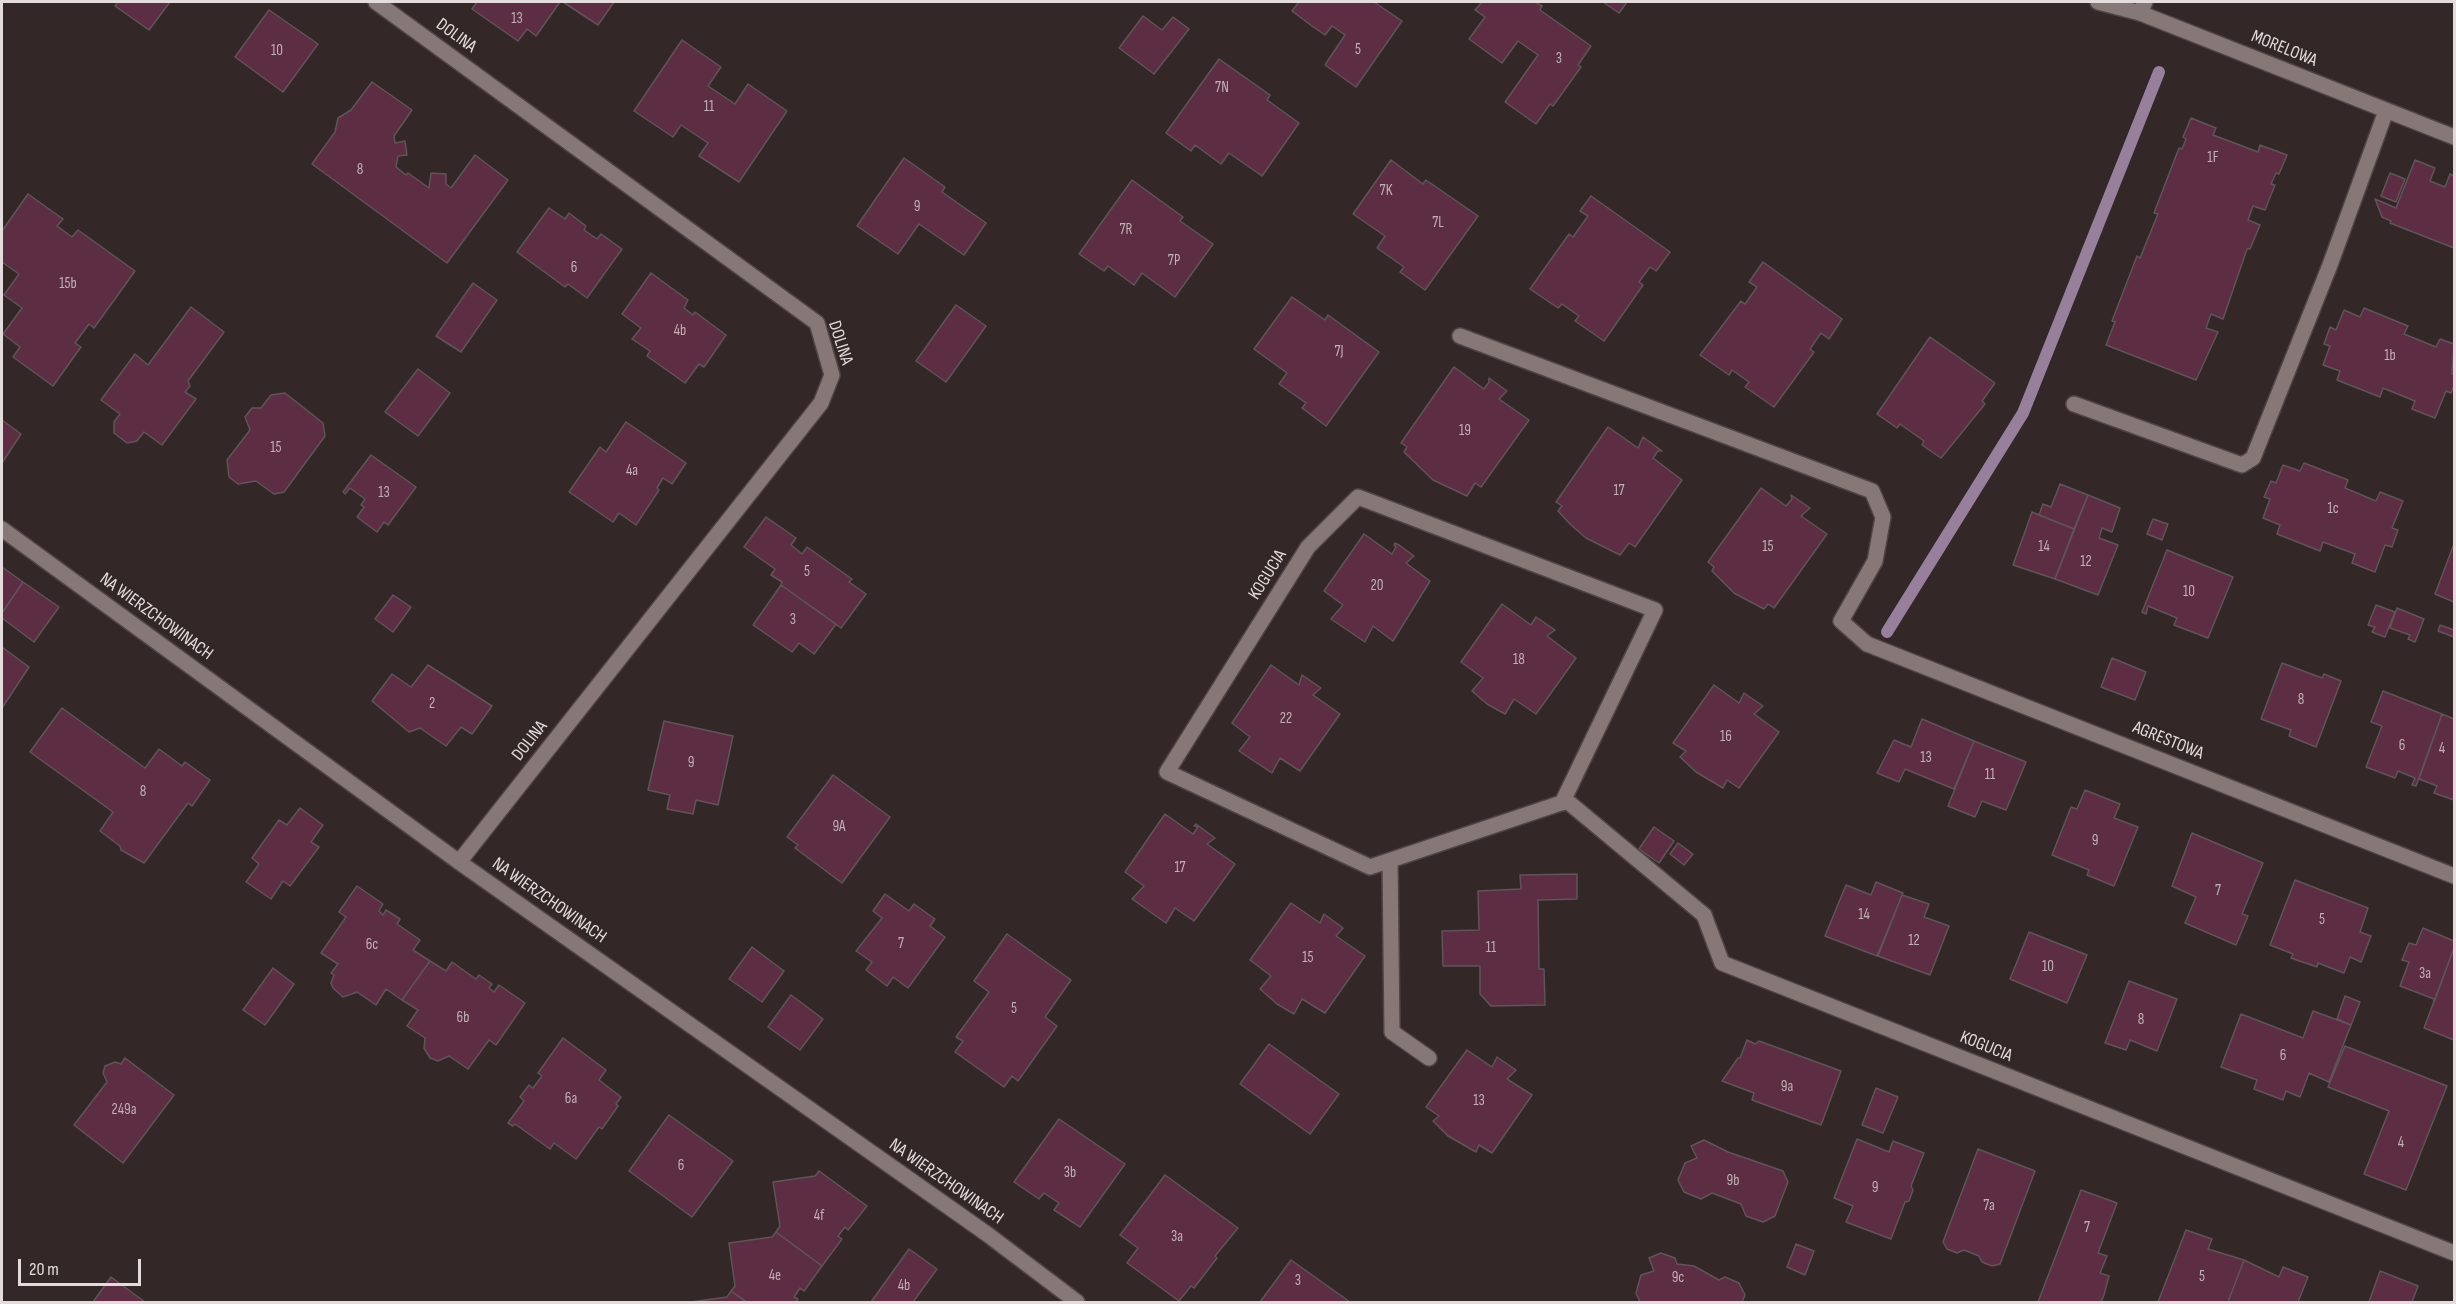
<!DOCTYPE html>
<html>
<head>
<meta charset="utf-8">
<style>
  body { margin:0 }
  #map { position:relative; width:2456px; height:1304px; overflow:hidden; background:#332727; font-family:"Sofia Sans Condensed",sans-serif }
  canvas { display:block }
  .frame { position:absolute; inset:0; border:3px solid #e4dcdc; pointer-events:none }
  .scale { position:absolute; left:18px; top:1259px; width:123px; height:27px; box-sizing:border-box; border:3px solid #e4dcdc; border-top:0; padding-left:8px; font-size:18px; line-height:21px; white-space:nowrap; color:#e4dcdc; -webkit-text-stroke:4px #332727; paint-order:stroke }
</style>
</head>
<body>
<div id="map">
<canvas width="2456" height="1304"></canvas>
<div class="frame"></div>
<div class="scale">20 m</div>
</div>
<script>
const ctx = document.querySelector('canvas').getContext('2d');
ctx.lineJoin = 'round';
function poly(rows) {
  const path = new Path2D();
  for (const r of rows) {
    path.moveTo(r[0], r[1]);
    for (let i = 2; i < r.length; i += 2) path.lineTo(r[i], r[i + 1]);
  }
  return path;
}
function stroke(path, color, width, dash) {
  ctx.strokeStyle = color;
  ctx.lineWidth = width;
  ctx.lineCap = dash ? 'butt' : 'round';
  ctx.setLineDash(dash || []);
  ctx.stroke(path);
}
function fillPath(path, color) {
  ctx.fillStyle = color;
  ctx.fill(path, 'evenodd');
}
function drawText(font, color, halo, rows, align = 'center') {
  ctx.font = font + ' "Sofia Sans Condensed",sans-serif';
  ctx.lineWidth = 4.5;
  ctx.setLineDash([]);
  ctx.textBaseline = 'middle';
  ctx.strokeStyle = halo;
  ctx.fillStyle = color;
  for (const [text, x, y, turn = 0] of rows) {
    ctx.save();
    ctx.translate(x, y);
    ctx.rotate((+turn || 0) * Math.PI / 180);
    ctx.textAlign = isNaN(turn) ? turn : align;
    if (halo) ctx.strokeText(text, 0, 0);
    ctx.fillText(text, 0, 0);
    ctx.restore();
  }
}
stroke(poly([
  [1887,632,2023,413,2159,72]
]), '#987f9c', 12);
const building = poly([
  [118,2,170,2,149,30,115,6,118,2],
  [477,2,560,2,536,36,527,29,518,41,472,9,477,2],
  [563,2,614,2,598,25,563,2],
  [1299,2,1374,2,1402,21,1356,87,1325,65,1345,35,1332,26,1325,35,1312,26,1292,11,1299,2],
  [1482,2,1535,2,1542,6,1540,10,1591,46,1578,65,1581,67,1553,106,1550,104,1536,124,1505,102,1538,55,1518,41,1502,63,1469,39,1485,17,1475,10,1482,2],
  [1603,2,1627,2,1619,13,1603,2],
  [269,10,318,44,283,92,235,57,269,10],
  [1143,16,1162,30,1173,17,1189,29,1154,74,1119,48,1143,16],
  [682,40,721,67,708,86,735,104,748,84,787,111,739,182,699,156,708,143,681,125,673,137,634,111,682,40],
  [1219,59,1270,95,1267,100,1299,123,1262,176,1229,153,1221,164,1195,145,1191,151,1166,133,1219,59],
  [372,82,412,110,394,136,395,143,405,141,407,155,398,156,396,167,406,175,408,173,429,188,431,173,446,174,446,184,451,188,475,155,508,180,447,263,312,164,335,132,338,118,351,110,372,82],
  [2191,118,2216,128,2213,135,2258,152,2260,145,2287,155,2279,174,2276,173,2271,184,2275,185,2265,210,2253,206,2248,220,2260,225,2250,249,2247,249,2223,319,2211,314,2206,328,2218,332,2196,380,2106,345,2115,322,2112,321,2137,256,2140,258,2158,214,2154,213,2179,148,2182,149,2186,139,2183,137,2191,118],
  [904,158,945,187,942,192,986,223,964,255,919,224,898,254,857,226,904,158],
  [1391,160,1423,184,1426,180,1478,216,1425,290,1400,272,1404,267,1377,248,1385,236,1353,214,1391,160],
  [2415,160,2435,168,2430,181,2445,187,2450,174,2454,176,2454,248,2390,223,2391,221,2382,217,2375,199,2396,208,2415,160],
  [2390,173,2405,179,2396,202,2381,196,2390,173],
  [1132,180,1183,217,1180,221,1213,244,1175,297,1142,273,1134,285,1108,266,1104,271,1079,254,1132,180],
  [28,194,63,219,57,226,72,237,78,230,135,271,94,328,89,324,75,343,81,347,53,386,13,357,20,347,3,334,22,308,4,295,19,274,2,262,2,231,28,194],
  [1591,196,1670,252,1656,271,1650,267,1639,282,1643,285,1604,341,1575,321,1579,316,1562,304,1558,308,1530,289,1569,234,1573,237,1588,216,1580,211,1591,196],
  [549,208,565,219,569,213,586,226,584,230,597,239,601,234,622,249,587,298,568,284,565,287,517,252,549,208],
  [1763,262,1842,319,1829,339,1821,333,1810,349,1814,352,1774,407,1745,387,1749,382,1732,370,1729,375,1700,355,1741,301,1745,304,1757,287,1749,282,1763,262],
  [651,273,688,300,684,308,693,315,695,312,726,335,704,367,699,364,685,383,647,356,650,351,632,339,641,328,622,314,651,273],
  [473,283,497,300,461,352,436,336,473,283],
  [1292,297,1325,320,1328,315,1379,352,1326,426,1302,408,1306,403,1279,384,1287,373,1254,349,1292,297],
  [956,305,986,326,946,382,916,361,956,305],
  [191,307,224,332,188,381,190,386,185,392,196,399,162,445,144,432,137,441,127,443,114,433,114,422,120,414,101,400,135,354,148,365,191,307],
  [2364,308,2408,326,2404,334,2436,347,2440,339,2454,344,2452,374,2454,375,2454,386,2451,393,2446,391,2435,418,2412,409,2415,401,2383,388,2380,397,2337,380,2340,371,2323,365,2330,346,2324,344,2330,327,2336,330,2344,310,2360,317,2364,308],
  [1930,337,1995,383,1982,401,1985,404,1941,458,1922,445,1924,441,1900,424,1897,428,1877,414,1930,337],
  [1454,367,1484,389,1489,382,1489,378,1507,391,1499,399,1529,420,1481,487,1475,483,1467,496,1433,480,1404,452,1407,447,1401,443,1454,367],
  [418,369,450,393,418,436,385,412,418,369],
  [285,393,323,423,325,436,284,492,274,494,256,481,238,484,229,477,227,460,250,430,245,417,252,408,261,408,271,395,285,393],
  [2,420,21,434,2,463,2,420],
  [626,422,686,463,672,484,663,478,657,488,659,490,636,525,619,513,613,522,569,492,600,447,606,452,626,422],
  [1608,427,1638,448,1643,437,1662,451,1658,451,1653,458,1682,480,1635,547,1629,543,1620,555,1586,538,1571,525,1558,511,1562,506,1556,502,1608,427],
  [371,455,416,487,388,525,384,522,377,532,357,517,364,507,361,505,365,499,350,488,345,494,343,492,371,455],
  [2304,463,2348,480,2345,488,2376,501,2380,492,2403,501,2392,528,2398,530,2392,547,2385,545,2375,572,2352,563,2355,554,2323,542,2320,551,2277,534,2280,525,2263,518,2270,499,2264,497,2271,481,2276,483,2283,465,2300,471,2304,463],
  [2060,484,2088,495,2074,529,2039,515,2043,504,2051,507,2060,484],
  [1761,488,1786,506,1792,499,1791,495,1810,508,1801,516,1827,534,1774,608,1768,604,1764,609,1734,593,1712,571,1714,567,1708,562,1761,488],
  [2088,495,2120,508,2112,532,2102,528,2099,538,2118,545,2098,595,2055,579,2088,495],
  [2032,512,2074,529,2055,579,2013,565,2032,512],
  [766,517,796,538,791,545,802,554,807,547,852,579,849,582,866,594,841,628,781,585,782,582,771,575,775,569,744,547,766,517],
  [2153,519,2168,524,2162,540,2147,534,2153,519],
  [1364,534,1392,554,1396,547,1394,545,1395,543,1399,545,1414,556,1406,563,1430,581,1393,641,1373,626,1365,642,1331,619,1343,605,1324,591,1364,534],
  [2454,544,2454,602,2435,594,2454,544],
  [2167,550,2233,577,2208,638,2174,625,2177,618,2148,606,2146,614,2142,612,2167,550],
  [2,567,23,582,2,613,2,567],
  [23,582,59,607,34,642,2,618,2,613,23,582],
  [781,585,836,624,814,654,799,643,792,652,753,625,781,585],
  [393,595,411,607,393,632,375,619,393,595],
  [1502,604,1531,625,1536,617,1555,630,1547,636,1576,658,1536,714,1514,699,1505,714,1487,704,1472,691,1483,678,1461,662,1502,604],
  [2376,605,2395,612,2385,637,2372,632,2375,627,2368,625,2376,605],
  [2397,608,2424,619,2415,642,2408,639,2410,635,2390,628,2397,608],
  [2440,625,2454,630,2454,637,2438,631,2440,625],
  [2,647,29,667,2,708,2,647],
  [2112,658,2146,672,2135,700,2101,687,2112,658],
  [2282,663,2322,678,2324,674,2341,681,2316,747,2289,736,2291,730,2261,719,2282,663],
  [428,665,492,706,472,734,461,727,446,746,420,728,409,732,372,701,392,674,411,687,428,665],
  [1271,665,1299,685,1302,675,1321,688,1313,695,1340,714,1300,771,1280,758,1272,773,1239,751,1250,737,1232,723,1271,665],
  [1714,685,1739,703,1744,693,1763,706,1754,714,1779,732,1739,788,1727,780,1723,788,1696,772,1680,757,1686,751,1673,743,1714,685],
  [2383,691,2442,714,2416,786,2412,785,2415,778,2398,771,2395,778,2366,767,2382,726,2371,722,2383,691],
  [62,708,145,768,159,749,182,766,185,762,210,780,192,806,188,803,144,863,121,850,120,846,100,831,113,812,30,752,62,708],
  [2442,714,2454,719,2454,800,2434,793,2437,786,2419,779,2442,714],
  [1922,719,1974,741,1954,789,1905,769,1899,782,1877,773,1894,740,1911,747,1922,719],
  [664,721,733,736,718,805,696,800,693,814,667,809,670,795,648,790,664,721],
  [1974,741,2026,762,2006,810,1982,801,1975,817,1948,806,1974,741],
  [833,775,890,817,842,883,795,848,798,845,787,837,833,775],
  [2085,790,2120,804,2114,818,2138,827,2114,886,2087,875,2089,870,2052,855,2071,807,2077,809,2085,790],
  [300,808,323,825,311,842,319,847,290,886,283,881,271,899,246,882,259,864,252,858,279,820,287,825,300,808],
  [1165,814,1193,834,1198,827,1194,826,1196,824,1215,838,1207,844,1235,864,1194,921,1175,908,1166,923,1132,899,1144,886,1125,872,1165,814],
  [1654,827,1674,841,1659,863,1639,849,1654,827],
  [2192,833,2263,863,2242,914,2248,916,2236,945,2185,923,2196,897,2172,886,2192,833],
  [1678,843,1693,854,1684,865,1670,854,1678,843],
  [1577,874,1577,899,1538,900,1539,969,1544,969,1545,1005,1491,1006,1480,994,1480,966,1443,966,1442,931,1479,930,1478,891,1521,889,1520,875,1577,874],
  [2295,880,2368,908,2360,932,2371,936,2361,962,2350,957,2344,973,2318,963,2317,967,2291,958,2293,954,2270,945,2295,880],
  [1876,882,1903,893,1877,956,1825,936,1846,885,1871,895,1876,882],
  [357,886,383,904,379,911,383,915,386,910,400,919,397,924,420,940,413,950,430,961,402,1000,386,989,376,1005,357,992,343,997,333,988,331,983,334,975,331,973,338,964,321,953,346,917,339,912,357,886],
  [885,894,909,911,914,904,935,919,930,926,945,937,908,988,893,977,887,986,866,970,872,962,856,951,882,918,873,911,885,894],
  [1902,895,1929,904,1924,917,1949,926,1930,975,1878,956,1902,895],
  [1291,903,1320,923,1324,914,1343,928,1336,936,1365,956,1325,1013,1302,999,1294,1014,1277,1004,1260,989,1271,976,1250,960,1291,903],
  [2423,928,2454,941,2454,948,2433,1005,2434,999,2400,986,2409,962,2402,960,2409,943,2416,945,2423,928],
  [2029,932,2087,955,2067,1003,2010,979,2029,932],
  [1007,934,1071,980,1045,1017,1057,1026,1018,1081,1012,1076,1004,1087,955,1052,963,1041,956,1037,989,992,974,981,1007,934],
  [752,947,784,971,762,1002,729,979,752,947],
  [2454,948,2454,1040,2424,1028,2454,948],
  [430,961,446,971,452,962,476,979,479,975,492,984,489,988,494,992,499,985,525,1003,496,1045,489,1040,468,1069,449,1056,438,1061,430,1058,424,1048,425,1038,407,1026,418,1010,402,1000,430,961],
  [273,968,294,984,265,1025,243,1010,273,968],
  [2129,981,2177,999,2157,1051,2130,1040,2126,1050,2105,1043,2129,981],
  [791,995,823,1019,800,1050,768,1027,791,995],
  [2345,996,2360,1002,2351,1025,2337,1019,2345,996],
  [2313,1011,2351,1025,2329,1082,2309,1073,2300,1097,2286,1091,2283,1100,2254,1089,2257,1080,2221,1067,2241,1014,2303,1038,2313,1011],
  [563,1038,606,1070,599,1080,621,1097,616,1104,618,1106,602,1129,599,1127,576,1159,554,1143,550,1149,515,1124,513,1126,508,1123,524,1101,520,1097,529,1085,533,1088,542,1076,538,1073,563,1038],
  [1747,1040,1755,1044,1759,1041,1841,1071,1821,1125,1752,1100,1754,1093,1722,1081,1738,1058,1740,1058,1747,1040],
  [1269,1044,1339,1094,1310,1134,1240,1084,1269,1044],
  [2345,1046,2447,1086,2406,1190,2364,1174,2389,1111,2328,1087,2345,1046],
  [1467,1050,1492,1067,1497,1057,1516,1070,1507,1079,1532,1095,1492,1153,1479,1145,1476,1152,1448,1136,1433,1121,1439,1116,1426,1107,1467,1050],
  [125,1058,174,1095,123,1163,74,1125,107,1082,103,1073,105,1066,115,1062,121,1064,125,1058],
  [1876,1088,1898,1097,1883,1133,1862,1125,1876,1088],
  [669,1115,733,1161,692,1217,629,1171,669,1115],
  [1059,1119,1125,1164,1080,1227,1054,1210,1059,1203,1044,1193,1039,1199,1014,1182,1059,1119],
  [1857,1139,1889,1152,1893,1141,1924,1153,1911,1186,1913,1190,1909,1201,1905,1202,1891,1239,1846,1222,1853,1206,1834,1198,1857,1139],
  [1704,1140,1728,1152,1783,1171,1788,1182,1775,1216,1763,1222,1746,1216,1741,1204,1712,1193,1701,1199,1684,1192,1678,1180,1685,1163,1697,1158,1691,1146,1704,1140],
  [1978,1149,2035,1171,2000,1264,1992,1266,1982,1262,1979,1256,1964,1250,1957,1253,1947,1249,1943,1242,1978,1149],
  [819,1171,867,1206,848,1230,845,1227,838,1236,842,1239,822,1266,776,1232,780,1226,773,1182,815,1176,819,1171],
  [1165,1175,1238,1228,1215,1256,1217,1258,1194,1288,1191,1286,1179,1301,1127,1263,1138,1248,1120,1235,1165,1175],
  [2081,1190,2117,1203,2098,1253,2107,1256,2100,1273,2109,1276,2104,1295,2101,1302,2038,1302,2081,1190],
  [2186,1230,2212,1239,2208,1249,2244,1260,2228,1302,2158,1302,2186,1230],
  [776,1232,822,1266,804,1291,800,1288,794,1297,798,1299,796,1302,747,1302,731,1291,735,1286,729,1243,772,1237,776,1232],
  [1796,1244,1814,1251,1805,1275,1787,1267,1796,1244],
  [909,1249,937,1269,913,1302,871,1302,909,1249],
  [1661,1253,1675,1258,1677,1264,1694,1266,1719,1280,1725,1277,1739,1283,1745,1295,1742,1302,1640,1302,1636,1293,1641,1275,1654,1271,1649,1258,1661,1253],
  [1291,1260,1350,1302,1260,1302,1291,1260],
  [2244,1260,2279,1277,2283,1267,2308,1277,2298,1302,2228,1302,2244,1260],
  [2380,1271,2418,1286,2412,1302,2369,1302,2380,1271],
  [111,1277,145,1302,93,1302,111,1277],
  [731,1291,746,1302,691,1302,727,1297,731,1291]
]);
fillPath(building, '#5c2d43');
stroke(building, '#605459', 1.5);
const service = poly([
  [2140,13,2145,2],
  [1460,336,1872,491,1883,517,1875,561,1841,621,1867,644],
  [2074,404,2242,465,2253,458,2330,265,2386,111],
  [1562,803,1655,610,1358,497,1308,547,1167,772,1370,867,1567,801,1704,915],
  [1390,861,1392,1032,1429,1058]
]);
const minor = poly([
  [376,2,817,323,832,375,821,403,459,862],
  [2098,2,2140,13,2454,137],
  [2,529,459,862,987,1234,1077,1302],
  [1867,644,2454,876],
  [1704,915,1722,963,2454,1253]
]);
stroke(service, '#4f4544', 18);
stroke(minor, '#4f4544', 18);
stroke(service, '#867877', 15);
stroke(minor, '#867877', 15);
drawText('15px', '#c2b0b6', null, [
  ["13",517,19],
  ["5",1358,50],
  ["10",277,51],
  ["3",1559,59],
  ["7N",1222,88],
  ["11",709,107],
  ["1F",2213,158],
  ["8",360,170],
  ["7K",1386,191],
  ["9",917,207],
  ["7L",1438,223],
  ["7R",1126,230],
  ["7P",1174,261],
  ["6",574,268],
  ["15b",68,284],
  ["4b",680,331],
  ["7J",1339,352],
  ["1b",2390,356],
  ["19",1465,431],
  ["15",276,448],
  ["4a",632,471],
  ["17",1619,491],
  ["13",384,493],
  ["1c",2333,509],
  ["15",1768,547],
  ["14",2044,547],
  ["12",2086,562],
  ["5",807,572],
  ["20",1377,586],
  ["10",2189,592],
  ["3",793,620],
  ["18",1519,660],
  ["8",2301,700],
  ["2",432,704],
  ["22",1286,719],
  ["16",1726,737],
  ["6",2402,746],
  ["4",2442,749],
  ["13",1926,758],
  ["9",691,763],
  ["11",1990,775],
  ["8",143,792],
  ["9A",839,827],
  ["9",2095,841],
  ["17",1180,868],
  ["7",2218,891],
  ["14",1864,915],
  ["5",2322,920],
  ["12",1914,941],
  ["7",901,944],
  ["6c",372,945],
  ["11",1491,948],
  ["15",1308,958],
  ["10",2048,967],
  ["3a",2425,974],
  ["5",1014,1009],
  ["6b",463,1018],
  ["8",2141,1020],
  ["6",2283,1056],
  ["9a",1787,1087],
  ["6a",571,1099],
  ["13",1479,1101],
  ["249a",124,1110],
  ["4",2401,1143],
  ["6",681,1166],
  ["3b",1070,1173],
  ["9b",1733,1181],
  ["9",1875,1188],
  ["7a",1989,1206],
  ["4f",819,1216],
  ["7",2087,1228],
  ["3a",1177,1237],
  ["4e",775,1276],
  ["5",2202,1277],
  ["9c",1678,1278],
  ["3",1298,1281],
  ["4b",904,1286]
]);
drawText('18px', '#e4dcdc', '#332727', [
  ["DOLINA",456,36,36],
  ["MORELOWA",2284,49,22],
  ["DOLINA",840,343,72],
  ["KOGUCIA",1268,575,-58],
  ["NA WIERZCHOWINACH",156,617,36],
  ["DOLINA",530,741,-52],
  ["AGRESTOWA",2168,741,22],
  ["NA WIERZCHOWINACH",549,901,35],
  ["KOGUCIA",1986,1047,22],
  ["NA WIERZCHOWINACH",946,1182,35]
]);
</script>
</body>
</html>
